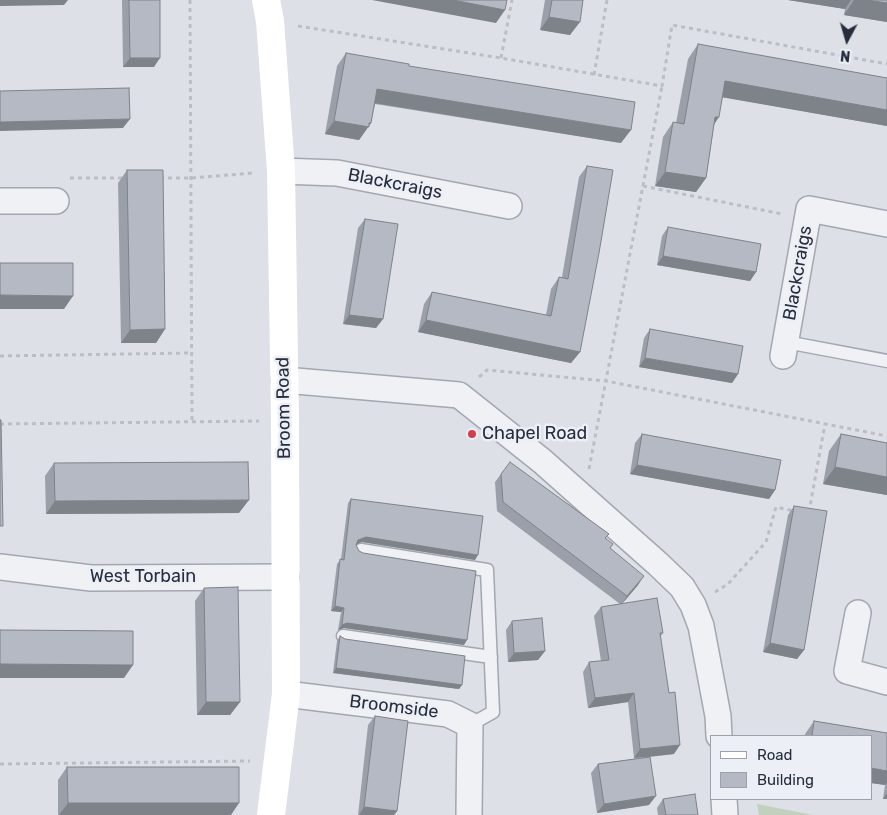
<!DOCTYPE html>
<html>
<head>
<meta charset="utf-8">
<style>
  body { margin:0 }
  #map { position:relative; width:887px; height:815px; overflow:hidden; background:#dde0e7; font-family:Rubik,sans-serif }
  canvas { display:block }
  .legend { position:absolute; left:710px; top:735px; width:162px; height:65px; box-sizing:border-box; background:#eceff5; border:1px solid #9da1ab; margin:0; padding:6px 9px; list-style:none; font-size:15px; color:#262d3d }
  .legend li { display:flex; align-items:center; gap:10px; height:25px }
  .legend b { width:25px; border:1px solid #9da1ab }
  .north { position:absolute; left:822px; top:15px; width:50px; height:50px; -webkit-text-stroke:4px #eceff5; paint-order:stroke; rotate:186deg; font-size:14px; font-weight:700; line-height:20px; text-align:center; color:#262d3d }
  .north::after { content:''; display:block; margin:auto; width:18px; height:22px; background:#262d3d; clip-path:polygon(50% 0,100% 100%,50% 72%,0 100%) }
</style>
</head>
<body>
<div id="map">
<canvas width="887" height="815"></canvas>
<ul class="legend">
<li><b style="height:6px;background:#fff"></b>Road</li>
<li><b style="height:14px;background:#b4b9c4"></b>Building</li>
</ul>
<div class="north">N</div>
</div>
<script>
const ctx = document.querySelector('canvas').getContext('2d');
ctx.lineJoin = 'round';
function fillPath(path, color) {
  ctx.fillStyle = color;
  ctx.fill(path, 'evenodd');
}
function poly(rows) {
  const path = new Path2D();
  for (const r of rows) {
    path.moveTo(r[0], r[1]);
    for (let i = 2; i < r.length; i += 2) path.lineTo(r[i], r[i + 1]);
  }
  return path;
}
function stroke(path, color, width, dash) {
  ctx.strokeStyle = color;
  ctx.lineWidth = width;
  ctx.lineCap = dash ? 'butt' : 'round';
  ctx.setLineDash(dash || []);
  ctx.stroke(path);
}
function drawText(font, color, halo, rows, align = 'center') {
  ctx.font = font + ' Rubik,sans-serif';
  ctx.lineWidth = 5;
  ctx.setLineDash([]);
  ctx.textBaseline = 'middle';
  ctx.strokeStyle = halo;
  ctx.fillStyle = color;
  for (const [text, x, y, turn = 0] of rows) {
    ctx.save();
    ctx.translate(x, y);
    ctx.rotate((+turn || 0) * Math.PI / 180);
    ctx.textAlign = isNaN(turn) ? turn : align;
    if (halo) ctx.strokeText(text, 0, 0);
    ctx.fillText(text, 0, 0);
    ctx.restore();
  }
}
fillPath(poly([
  [757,804,813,815,759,815]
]), '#c2d1be');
const lane = poly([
  [786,342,887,361],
  [361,550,487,570,493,712,470,725],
  [343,636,491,657]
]);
const street = poly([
  [281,171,337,173,509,206],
  [0,201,56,201],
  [783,356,809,209,887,224],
  [284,380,459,395,542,461,658,564,682,587,693,605,701,626,718,716,719,736],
  [0,567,91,578,286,577],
  [858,613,847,671,887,682],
  [286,694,448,714,470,725,469,815],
  [724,799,725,815]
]);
stroke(lane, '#a2a7b1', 15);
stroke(street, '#a2a7b1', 28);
stroke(poly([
  [190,0,192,423],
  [298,26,501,58,662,86,672,25,887,64],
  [501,58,512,0],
  [594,75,607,0],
  [70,178,126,178],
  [160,178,191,178,253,173],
  [643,186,782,214],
  [0,356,191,353],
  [479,377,487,370,606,381,887,436],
  [0,424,259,421],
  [589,469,662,86],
  [809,512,825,424],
  [715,592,728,584,766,542,776,507,794,511],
  [0,764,250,761]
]), '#bbbec5', 3, [4, 4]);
stroke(lane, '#eff1f5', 12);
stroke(street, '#eff1f5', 25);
stroke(poly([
  [266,0,270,21,281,171,285,421,286,694,271,815]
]), '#fff', 28);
fillPath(poly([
  [122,0,160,0,154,67,123,67],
  [545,0,583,0,570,35,540,30],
  [788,0,887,0,887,22,844,15,845,9],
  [698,44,887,78,887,126,723,97,714,125,706,178,696,192,655,186,663,137,673,122,676,123,688,59],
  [346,53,409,66,621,143,375,104,371,123,359,140,325,134,337,66],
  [587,166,580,352,571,363,418,332,424,304,432,292,546,315,551,289,559,277,562,277,579,177],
  [127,170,165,329,156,343,121,343,118,183],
  [365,219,383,319,376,328,343,324,358,228],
  [668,227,756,272,750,281,657,265,662,236],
  [650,329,738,374,732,383,639,367,644,338],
  [642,434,775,490,769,499,630,474,635,443],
  [841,434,887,443,887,495,823,484,829,451],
  [54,463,239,513,46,514,45,476],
  [501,474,606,538,610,548,638,585,622,604,663,633,660,637,674,754,650,757,649,805,597,813,591,773,598,764,646,757,634,758,628,702,588,708,583,672,589,662,601,661,594,616,601,607,620,604,497,511,495,482],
  [351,499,475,560,362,542,356,544,359,551,464,645,344,628,338,630,341,612,331,611,337,564,341,559,348,503],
  [794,506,804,650,797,659,763,652,788,515],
  [204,588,240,702,230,715,197,715,195,601],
  [512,621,545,651,538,660,508,662,506,630],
  [340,636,345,639,462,685,459,689,333,673,337,641],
  [375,716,397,811,394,815,358,815,368,725],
  [814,721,887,733,887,799,883,799,885,785,871,783,871,736,805,736,805,734],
  [67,767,231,815,58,815,58,780],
  [663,799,698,815,658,815,657,808]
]), '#9b9fa9');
fillPath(poly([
  [0,0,68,0,64,5,0,6],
  [372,0,453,0,505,10,496,23],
  [788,0,851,0,845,9],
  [854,0,867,0,887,3,887,22,844,15],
  [549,17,580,22,570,35,540,30],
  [130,58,160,58,154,67,123,67],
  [725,81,887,110,887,126,715,96],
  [377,89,631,130,621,143,368,102],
  [715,117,719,117,709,132],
  [130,119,123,128,0,131,0,122],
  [334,121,369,123,371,123,359,140,325,134],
  [665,172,706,178,696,192,655,186],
  [663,256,756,272,750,281,657,265],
  [0,295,73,296,64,309,0,309],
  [349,315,383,319,376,328,343,324],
  [426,320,580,352,571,363,418,332],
  [165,329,156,343,121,343,130,330],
  [645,358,738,374,732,383,639,367],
  [637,465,775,490,769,499,630,474],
  [835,467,887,477,887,495,823,484],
  [249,500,239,513,46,514,55,501],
  [366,537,478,555,475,560,362,542,355,545,358,540],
  [644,576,638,585,621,605,627,596],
  [335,606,344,608,341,612,331,611],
  [347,623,467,640,464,645,344,628,338,630,342,625],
  [770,643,804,650,797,659,763,652],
  [545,651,538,660,508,662,514,653],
  [0,664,133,665,124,678,0,678],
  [336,668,462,685,459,689,333,673],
  [634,693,628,702,588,708,595,698],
  [206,702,240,702,230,715,197,715],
  [680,745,674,754,634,758,640,749],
  [871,768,887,771,887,783,885,785,871,783],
  [887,793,887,799,883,799],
  [656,796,649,805,597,813,604,804],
  [68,803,239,803,231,815,59,815],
  [364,807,397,811,394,815,359,815]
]), '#7e8289');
const building = poly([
  [129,0,160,0,160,58,130,58,129,0],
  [453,0,507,0,505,10,453,0],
  [552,0,583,0,580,22,549,17,552,0],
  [867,0,887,0,887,3,867,0],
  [698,44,887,78,887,110,725,81,719,117,715,117,706,178,665,172,673,122,684,124,698,44],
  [346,53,409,64,409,66,635,102,631,130,377,89,371,123,369,123,369,127,334,121,346,53],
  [129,88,130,119,0,122,0,91,129,88],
  [587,166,613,170,599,253,580,352,426,320,432,292,551,316,559,277,568,279,587,166],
  [127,170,163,170,165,329,130,330,127,170],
  [365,219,398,224,383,319,349,315,365,219],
  [668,227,761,244,756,272,663,256,668,227],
  [0,263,73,263,73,296,0,295,0,263],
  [650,329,743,346,738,374,645,358,650,329],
  [0,420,1,420,3,526,0,526,0,420],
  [642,434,781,460,775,490,637,465,642,434],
  [841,434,887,443,887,477,835,467,841,434],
  [248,462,249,500,55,501,54,463,248,462],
  [510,462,609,534,605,538,613,544,610,548,644,576,627,596,503,502,501,474,510,462],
  [351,499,483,516,478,555,366,537,358,540,356,545,359,551,363,553,476,571,467,640,347,623,342,625,344,608,335,606,340,559,344,560,351,499],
  [794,506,827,511,804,650,770,643,794,506],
  [238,587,240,702,206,702,204,588,238,587],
  [657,598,663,633,660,633,669,693,675,692,680,745,640,749,634,693,595,698,589,662,609,660,601,607,657,598],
  [542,618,545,651,514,653,512,621,542,618],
  [0,630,133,631,133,665,0,664,0,630],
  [340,636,345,639,465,656,462,685,336,668,340,636],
  [375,716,408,721,397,811,364,807,375,716],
  [814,721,887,733,887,771,871,768,871,736,812,736,814,721],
  [650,757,656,796,604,804,598,764,650,757],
  [67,767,239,767,239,803,68,803,67,767],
  [695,794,698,815,666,815,663,799,695,794]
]);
fillPath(building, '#b4b9c4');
stroke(building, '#7e8289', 1);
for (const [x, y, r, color] of [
  [472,434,5,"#cd404c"]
]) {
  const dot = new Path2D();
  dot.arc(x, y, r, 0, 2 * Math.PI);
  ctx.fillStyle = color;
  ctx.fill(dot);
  stroke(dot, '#eceff5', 2);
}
drawText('18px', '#262d3d', '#eceff5', [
  ["Blackcraigs",395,184,11],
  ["Blackcraigs",798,273,-80],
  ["Broom Road",284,408,-91],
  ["West Torbain",143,577],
  ["Broomside",394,707,7]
]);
drawText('18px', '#262d3d', '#eceff5', [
  ["Chapel Road",482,434]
], 'left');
</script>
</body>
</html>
